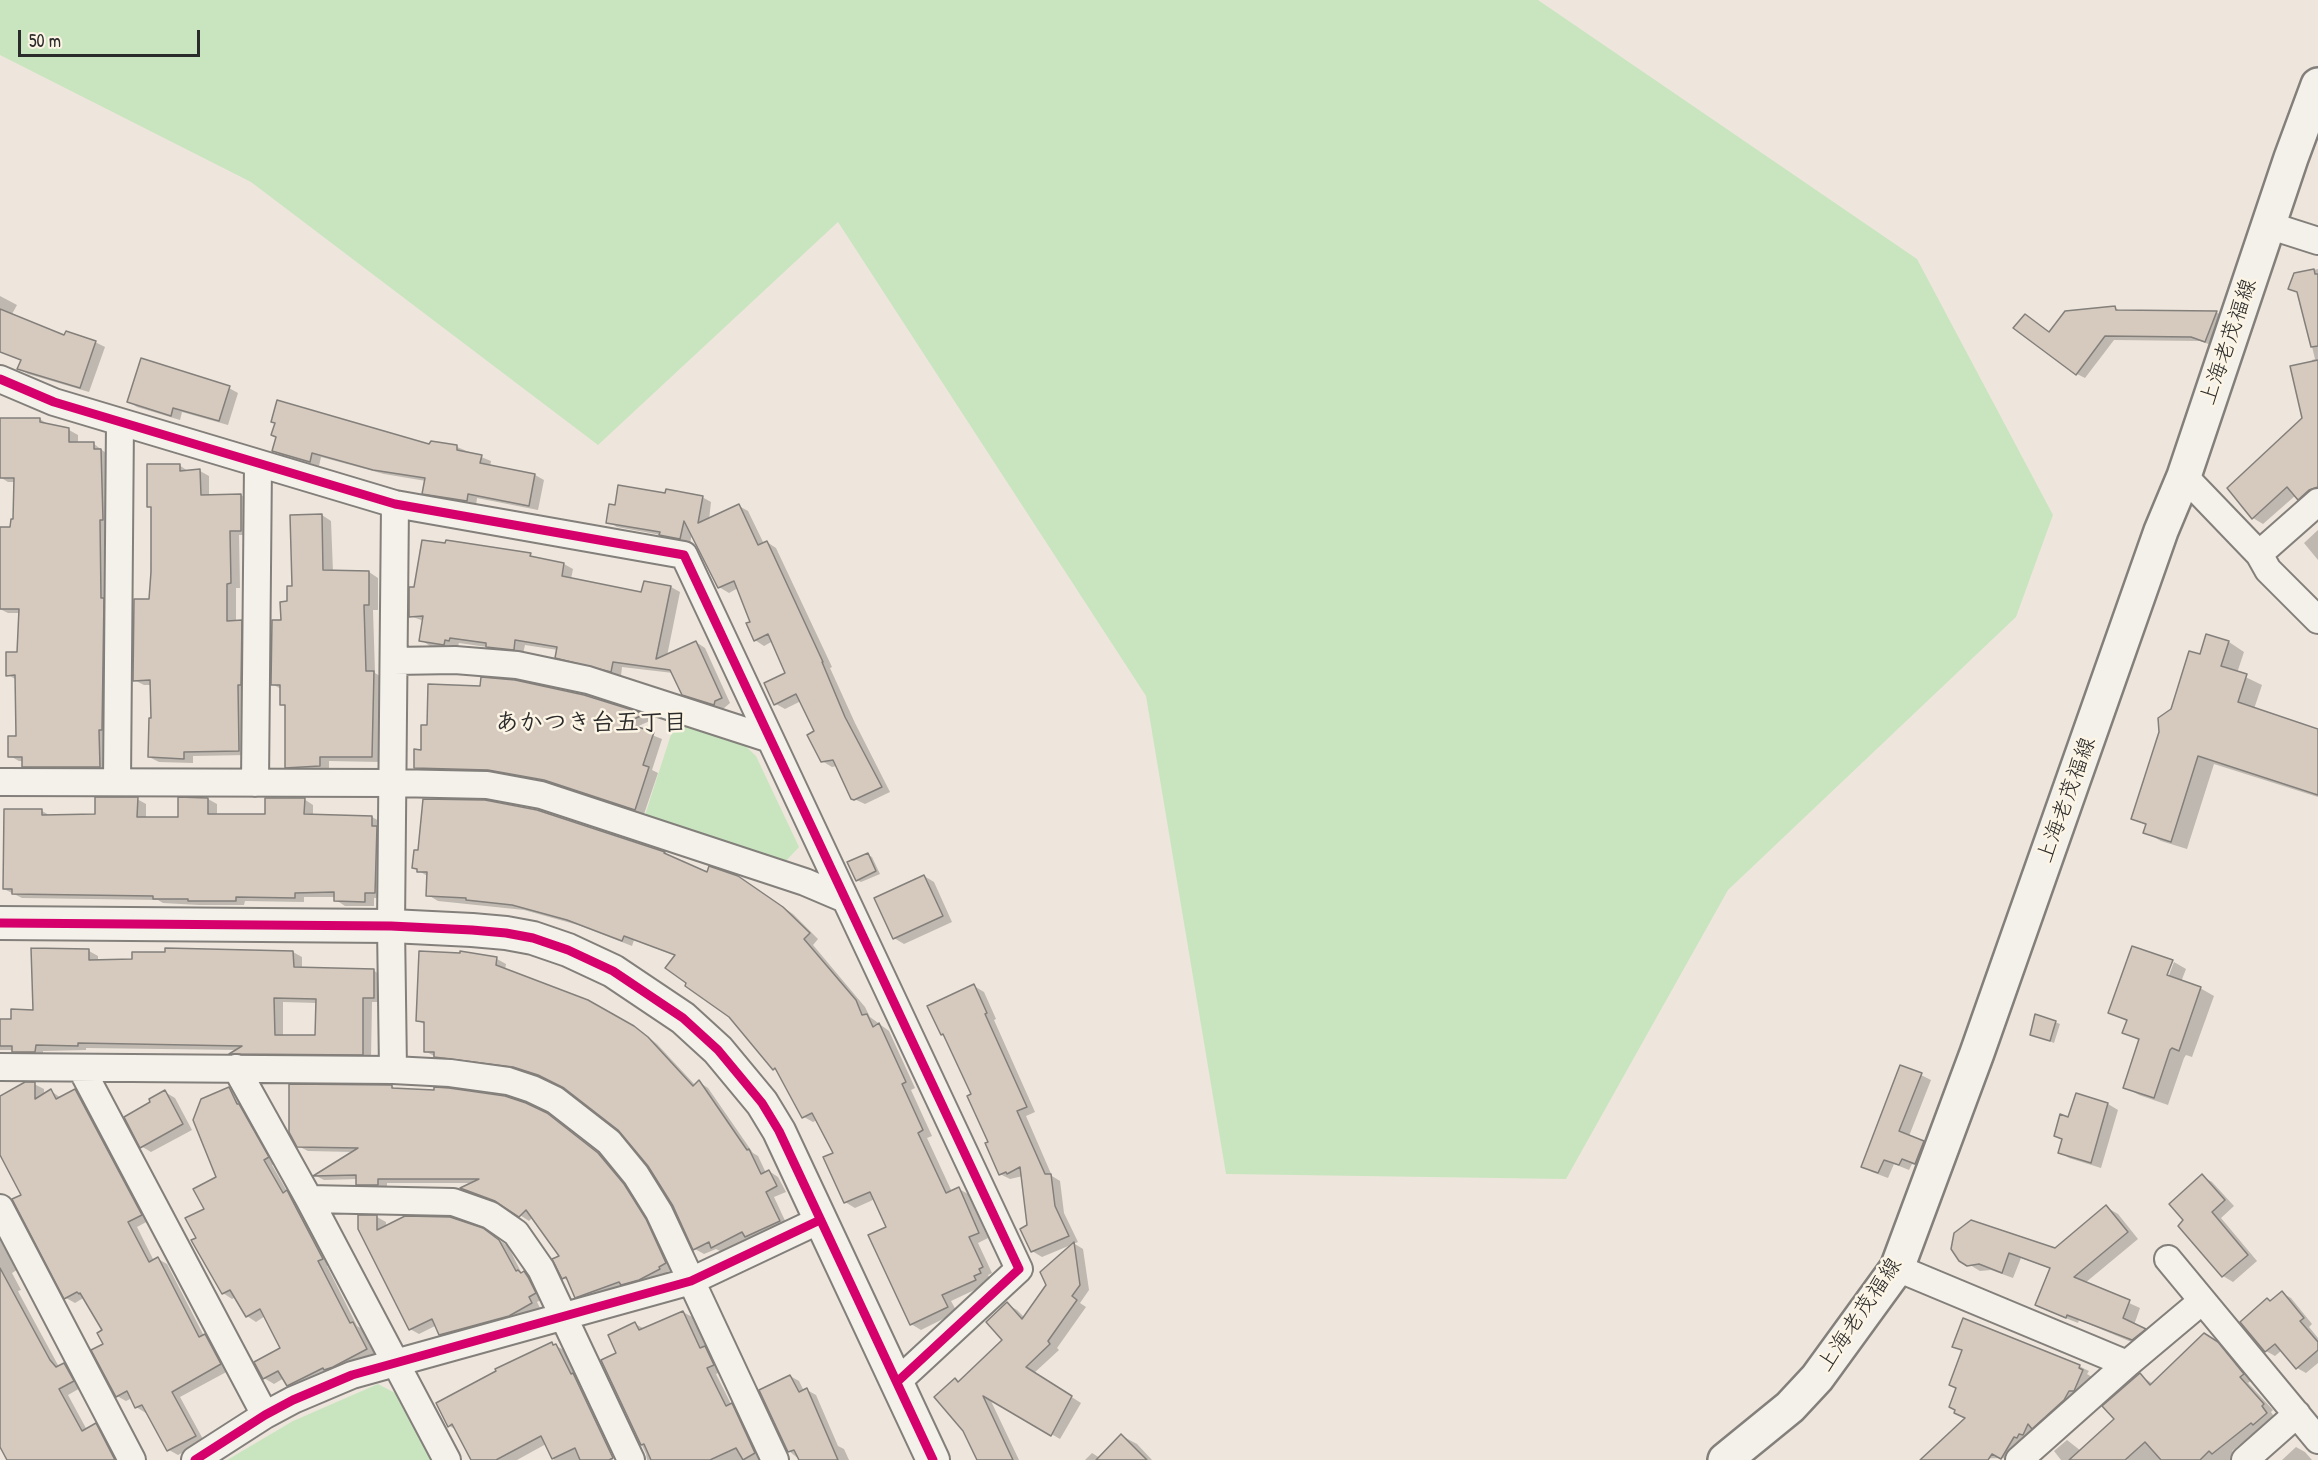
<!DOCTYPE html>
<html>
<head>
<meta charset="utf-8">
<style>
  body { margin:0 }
  #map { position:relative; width:2318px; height:1460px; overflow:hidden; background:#eee6dc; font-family:"Patrick Hand",sans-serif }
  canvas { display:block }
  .scale { position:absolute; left:18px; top:30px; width:182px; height:27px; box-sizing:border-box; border:3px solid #2b2b2b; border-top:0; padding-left:8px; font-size:18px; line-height:21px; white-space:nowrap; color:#2b2b2b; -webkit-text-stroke:4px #fcf5e5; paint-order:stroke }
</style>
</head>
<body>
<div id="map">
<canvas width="2318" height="1460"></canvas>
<div class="scale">50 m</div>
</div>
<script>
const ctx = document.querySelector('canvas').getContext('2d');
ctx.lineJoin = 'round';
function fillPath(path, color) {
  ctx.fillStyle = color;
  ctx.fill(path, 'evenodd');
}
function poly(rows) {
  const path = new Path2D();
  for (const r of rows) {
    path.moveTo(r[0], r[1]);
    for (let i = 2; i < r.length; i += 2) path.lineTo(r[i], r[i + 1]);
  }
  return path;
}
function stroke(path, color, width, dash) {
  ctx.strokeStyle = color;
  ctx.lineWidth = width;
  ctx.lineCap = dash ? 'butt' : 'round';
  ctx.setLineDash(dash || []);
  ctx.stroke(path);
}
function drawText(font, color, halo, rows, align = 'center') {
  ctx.font = font + ' "Patrick Hand","Klee One",sans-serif';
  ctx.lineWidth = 5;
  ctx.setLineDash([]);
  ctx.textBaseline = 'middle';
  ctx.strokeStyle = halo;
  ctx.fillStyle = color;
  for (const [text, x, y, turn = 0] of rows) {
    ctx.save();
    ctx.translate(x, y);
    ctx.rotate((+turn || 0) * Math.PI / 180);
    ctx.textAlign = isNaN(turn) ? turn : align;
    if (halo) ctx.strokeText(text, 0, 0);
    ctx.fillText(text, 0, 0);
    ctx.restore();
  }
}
fillPath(poly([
  [0,0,1538,0,1917,259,2053,515,2016,617,1728,890,1566,1179,1226,1174,1146,696,838,222,598,445,251,182,0,55],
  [676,719,738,739,756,756,799,847,785,862,644,818],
  [378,1384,397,1394,433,1460,227,1460,293,1421]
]), '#c9e5bf');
fillPath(poly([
  [2318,269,2318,498,2310,504,2296,495,2263,524,2253,518,2304,419,2312,360,2315,359,2299,293,2290,288,2296,274],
  [0,296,17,305,12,314,65,337,95,342,105,347,89,392,28,374,19,369,23,361,0,352],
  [2115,308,2121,311,2216,312,2224,317,2214,346,2200,341,2114,340,2085,378,2077,374,2025,316,2050,333],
  [229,388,238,393,228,425,182,412,180,420,137,407,129,402],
  [40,419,49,425,69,430,78,435,78,443,94,444,110,456,108,772,33,771,24,766,24,761,19,761,10,756,17,738,17,680,8,675,18,653,20,613,8,613,0,609,0,529,12,529,15,521,15,482,8,482,0,477,0,420],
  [430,446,457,447,491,461,490,467,535,475,544,480,538,510,477,498,476,506,433,498,424,493,426,481,384,474,321,457,319,466,283,456,274,451],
  [179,465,188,471,200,471,209,476,209,496,241,495,250,500,250,535,239,535,240,588,236,588,236,622,241,622,250,627,248,755,193,756,193,763,159,762,149,757,153,720,152,685,144,685,134,680,150,600,152,508,148,506],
  [667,495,702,497,711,502,709,520,739,506,748,511,764,544,767,542,776,548,832,667,830,668,855,723,890,792,865,804,852,798,837,766,832,767,822,761,816,732,801,701,785,709,776,704,787,674,773,641,764,646,755,640,752,622,738,588,729,593,719,587,692,533,690,544,670,540,661,535,617,527,608,522,616,507],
  [322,515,331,521,333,572,369,572,378,578,378,610,373,610,375,673,383,678,381,762,329,761,329,771,296,772,287,767,287,707,281,704,281,689,272,684,283,622,293,587],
  [2318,530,2318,560,2304,543],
  [530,555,538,559,564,564,573,569,571,579,643,594,671,587,680,592,667,656,696,642,705,648,730,703,723,709,693,700,684,694,673,673,622,667,621,676,566,662,556,657,558,650,525,645,523,654,496,652,487,647,459,643,458,646,454,645,454,649,430,646,421,640,424,621,410,616],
  [2207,636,2229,642,2244,652,2237,673,2262,685,2254,709,2318,730,2318,797,2214,764,2187,849,2161,841,2145,832,2147,826,2133,818,2172,709,2201,656],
  [584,696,644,715,652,720,634,728,662,739,652,770,658,773,644,814,554,785,498,774,424,773,415,768,422,751],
  [137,799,146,804,146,818,180,819,208,799,217,804,217,815,266,816,304,799,313,805,313,816,372,817,381,822,384,898,374,898,374,906,345,906,336,900,336,897,304,897,304,902,245,901,244,905,199,905,163,903,158,900,22,898,4,889,42,811,51,816,96,816],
  [664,853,708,874,748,883,793,914,818,939,813,945,865,1007,870,1017,889,1031,915,1088,911,1090,932,1136,927,1138,952,1192,959,1189,968,1194,988,1238,978,1243,992,1273,988,1275,990,1279,983,1282,985,1285,951,1301,957,1312,921,1330,911,1324,888,1227,875,1199,855,1208,845,1202,835,1154,817,1120,813,1122,804,1117,779,1071,676,956,634,940,632,946,578,925,524,910,438,901,428,895,429,877,414,868],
  [868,855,872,857,880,874,861,882,857,880],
  [924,876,934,882,952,922,904,944,894,938],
  [89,951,98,956,98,961,293,952,302,957,302,969,374,971,383,976,383,1002,372,1002,371,1059,239,1058,232,1054,238,1050,86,1048,86,1050,43,1051,43,1057,22,1056,13,1050,0,1050,0,1021,13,1021,34,1011],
  [283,1002,317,1003,317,1037,283,1037],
  [462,953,497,959,506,964,505,970,587,1001,643,1033,657,1044,696,1086,699,1082,708,1088,753,1153,758,1156,766,1173,769,1171,778,1177,786,1192,774,1197,788,1227,755,1242,749,1238,722,1252,716,1249,704,1254,695,1249,674,1205,649,1165,619,1129,568,1089,523,1071,445,1062,425,1051,426,1025,418,1021],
  [2174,962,2186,969,2181,982,2200,988,2214,996,2192,1057,2186,1055,2184,1058,2168,1105,2139,1095,2125,1087,2140,1041,2124,1033,2128,1022,2110,1012,2164,982,2166,983],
  [974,986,984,992,996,1019,994,1020,1035,1112,1026,1116,1052,1176,1060,1181,1064,1213,1078,1242,1042,1257,1032,1251,1023,1176,1010,1179,1000,1174,973,1095,946,1037,942,1034],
  [2055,1022,2060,1024,2054,1043,2032,1034],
  [1921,1075,1931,1080,1909,1136,1934,1148,1926,1169,1912,1164,1909,1170,1894,1164,1888,1178,1872,1172,1862,1166],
  [34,1084,44,1089,44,1095,51,1091,61,1098,75,1091,85,1096,150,1220,137,1227,154,1261,158,1259,167,1264,204,1336,214,1341,230,1370,180,1397,204,1441,178,1455,169,1450,148,1412,146,1413,136,1407,132,1398,126,1401,117,1396,105,1345,105,1331,85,1297,75,1303,66,1298,23,1196,0,1152,0,1097],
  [392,1086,397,1090,546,1114,556,1120,608,1160,633,1190,655,1226,675,1269,667,1272,669,1275,585,1302,576,1297,569,1281,563,1278,561,1257,533,1217,529,1221,503,1204,463,1189,474,1183,387,1183,387,1190,366,1189,357,1184,357,1179,324,1180,316,1176,354,1152,308,1151,298,1146],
  [229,1088,238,1094,277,1163,272,1165,288,1193,296,1197,331,1264,327,1266,357,1326,362,1329,375,1354,343,1371,298,1390,288,1385,284,1378,274,1384,264,1378,256,1363,283,1348,265,1316,256,1322,247,1316,236,1297,232,1299,223,1293,198,1238,218,1178],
  [165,1092,175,1098,192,1130,151,1152,141,1146],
  [2077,1095,2108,1104,2118,1110,2101,1168,2069,1158,2059,1152],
  [2202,1176,2212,1182,2234,1206,2221,1218,2257,1261,2233,1282,2223,1276,2186,1220],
  [2106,1207,2118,1214,2138,1239,2085,1283,2140,1308,2134,1325,2155,1336,2141,1346,2079,1320,2078,1323,2048,1311,2037,1305,2051,1269,2021,1258,2013,1278,1991,1270,1980,1271,1960,1259,1954,1252,2055,1249],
  [377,1217,386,1222,386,1228,492,1235,508,1246,522,1274,533,1278,544,1298,537,1302,540,1308,518,1320,450,1339,441,1334,435,1326,419,1334,410,1329,360,1229],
  [0,1228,20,1268,12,1273,21,1290,18,1291,20,1295,59,1367,64,1364,73,1370,82,1387,68,1395,87,1430,96,1425,105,1430,121,1460,9,1460,0,1444],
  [1075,1244,1083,1249,1089,1290,1080,1303,1086,1307,1057,1348,1059,1350,1034,1373,1081,1403,1060,1439,990,1399,1019,1460,978,1460,955,1380,959,1382,1004,1340,1007,1304,1017,1310,1025,1318,1048,1285,1042,1273],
  [2282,1293,2291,1298,2312,1324,2309,1327,2318,1338,2318,1363,2306,1373,2297,1368,2282,1350,2275,1356,2266,1351,2271,1302],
  [683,1312,694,1318,707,1348,715,1353,723,1371,716,1374,731,1404,742,1411,765,1460,647,1460,646,1454,603,1361,618,1353,635,1324,645,1329],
  [2214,1341,2227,1350,2252,1380,2248,1383,2273,1410,2271,1412,2275,1418,2263,1430,2260,1428,2232,1451,2236,1457,2233,1460,2061,1460,2054,1451,2067,1440,2081,1451,2117,1419,2140,1375,2153,1384],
  [552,1344,566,1351,621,1460,616,1460,576,1376,572,1374,613,1460,554,1460,546,1444,517,1460,472,1460,457,1430,449,1426],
  [1954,1346,2079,1366,2089,1371,2087,1374,2092,1377,2084,1395,2013,1460,2002,1458,1921,1460,1967,1419,1957,1389,1963,1351],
  [790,1376,799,1381,804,1391,807,1390,816,1395,838,1446,844,1449,849,1460,800,1460,789,1451],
  [1122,1436,1137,1444,1152,1460,1085,1460,1092,1453,1100,1458],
  [2296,1447,2305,1452,2312,1460,2282,1460]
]), '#0003');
const building = poly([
  [2314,269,2315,274,2318,274,2318,346,2311,347,2297,292,2288,289,2294,273,2314,269],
  [2115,306,2116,310,2217,311,2205,342,2191,337,2105,336,2076,375,2013,328,2025,314,2049,332,2065,311,2115,306],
  [0,309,64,335,66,331,96,341,80,388,17,369,21,360,0,352,0,309],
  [141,358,230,386,219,421,173,408,171,416,127,402,141,358],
  [2318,360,2318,487,2309,490,2298,500,2287,487,2252,519,2227,488,2302,418,2290,366,2318,360],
  [277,400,429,444,431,441,457,445,457,450,482,455,480,463,535,474,529,506,468,494,467,501,422,494,425,478,373,470,312,453,310,462,272,451,276,437,271,435,275,423,271,422,277,400],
  [0,418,40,418,40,422,69,428,69,442,94,442,94,449,101,449,103,520,100,520,101,598,104,598,102,730,99,730,100,767,22,767,22,757,8,757,8,736,16,736,15,675,6,676,6,652,17,652,19,609,0,609,0,527,10,527,11,519,13,519,14,478,0,478,0,418],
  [147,464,180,464,180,471,200,469,201,495,241,494,241,531,230,531,231,583,227,584,227,621,242,620,241,685,238,685,239,751,184,752,184,759,148,757,149,718,151,718,150,680,133,681,134,599,149,599,151,572,151,507,147,507,147,464],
  [618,485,665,493,666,489,703,496,698,523,739,504,758,545,767,541,823,662,822,662,845,717,882,787,854,800,851,799,833,760,821,762,807,735,814,731,796,694,774,705,764,683,785,673,768,634,754,641,746,623,750,622,734,581,718,588,684,521,680,539,659,535,660,532,606,523,609,504,615,505,618,485],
  [322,514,323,570,369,571,369,605,364,605,366,671,374,671,372,757,320,757,320,766,285,768,285,705,280,705,280,685,271,685,272,620,281,620,280,602,287,601,287,586,292,586,290,515,322,514],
  [422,540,445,543,446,540,531,553,530,556,564,563,562,576,641,592,644,581,671,586,656,659,696,641,722,698,715,701,714,705,682,695,670,670,613,662,611,672,555,658,557,647,515,640,514,650,486,647,486,643,450,638,449,641,445,640,444,645,419,641,423,616,409,617,409,587,414,587,422,540],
  [2206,634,2229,641,2221,666,2247,674,2238,702,2318,729,2318,795,2198,756,2171,842,2143,833,2146,824,2131,819,2159,732,2158,718,2171,709,2189,651,2200,654,2206,634],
  [481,677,515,680,584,695,645,714,625,723,654,732,643,765,649,767,635,810,544,780,488,770,414,768,414,749,421,750,421,725,427,725,428,684,480,686,481,677],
  [95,797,138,797,137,817,178,817,178,797,208,798,208,814,265,814,265,798,305,798,304,814,372,816,372,826,377,826,375,893,365,893,365,902,334,901,334,892,295,893,295,898,236,897,236,901,188,901,188,899,153,899,153,896,12,894,12,889,3,889,4,809,42,809,42,815,95,814,95,797],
  [423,799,485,800,537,810,665,852,664,853,707,872,709,866,738,876,783,907,810,933,804,939,856,1000,862,1015,867,1014,873,1027,879,1023,906,1082,902,1084,923,1130,918,1133,946,1193,959,1187,979,1233,969,1237,983,1267,979,1269,981,1273,974,1276,976,1280,942,1295,948,1307,910,1325,868,1235,886,1227,870,1192,844,1203,823,1157,833,1153,812,1113,802,1118,775,1068,773,1070,729,1017,685,986,686,983,665,968,675,955,624,936,622,941,567,920,512,905,466,900,466,898,426,896,427,872,417,872,417,869,412,868,414,850,418,850,423,799],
  [868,853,876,871,856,881,847,862,868,853],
  [924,875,943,916,893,939,874,898,924,875],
  [2132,946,2173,960,2167,975,2201,987,2179,1051,2172,1048,2170,1050,2154,1098,2123,1088,2139,1039,2122,1033,2127,1020,2108,1013,2132,946],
  [31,948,89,949,89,960,132,959,132,952,165,952,165,948,293,951,294,967,374,969,374,998,363,998,363,1055,229,1054,242,1046,78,1043,78,1046,36,1045,35,1052,12,1052,12,1046,0,1046,0,1019,11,1019,11,1009,33,1010,31,948],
  [274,998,316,999,315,1035,275,1035,274,998],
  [419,951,460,953,460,951,497,957,496,965,588,1000,634,1026,648,1037,693,1086,699,1080,747,1150,749,1149,761,1174,769,1170,777,1186,766,1192,780,1221,745,1237,742,1232,711,1248,709,1242,693,1250,673,1206,648,1166,618,1130,564,1088,538,1075,513,1067,434,1057,434,1052,424,1052,424,1022,416,1021,419,951],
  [974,984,987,1013,985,1014,1027,1107,1017,1111,1045,1174,1051,1174,1055,1206,1069,1236,1031,1252,1020,1229,1027,1225,1020,1167,1007,1174,1006,1172,999,1175,985,1143,988,1142,967,1096,971,1094,943,1034,941,1035,927,1006,974,984],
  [2035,1014,2056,1021,2050,1041,2030,1035,2035,1014],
  [1900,1065,1922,1073,1899,1131,1924,1141,1915,1164,1902,1159,1899,1165,1884,1160,1878,1173,1861,1167,1900,1065],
  [25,1082,35,1082,35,1099,51,1089,56,1099,75,1089,142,1215,128,1222,149,1262,158,1257,199,1337,205,1334,221,1364,172,1392,196,1436,167,1451,142,1405,135,1408,127,1391,116,1397,91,1350,103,1344,97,1333,102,1330,80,1293,79,1294,77,1292,64,1299,12,1199,21,1195,0,1155,0,1096,25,1082],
  [289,1084,392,1085,392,1088,434,1090,434,1087,449,1088,505,1096,526,1103,547,1113,598,1153,624,1184,646,1219,666,1263,659,1267,660,1269,639,1280,621,1285,619,1282,575,1298,566,1277,562,1279,552,1259,559,1256,526,1210,519,1217,495,1201,460,1188,479,1179,378,1179,378,1185,356,1185,356,1175,313,1176,358,1148,297,1147,289,1132,289,1084],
  [229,1087,237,1104,239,1104,269,1157,264,1160,283,1193,287,1190,292,1200,323,1259,318,1261,350,1323,353,1322,367,1349,333,1367,324,1370,323,1368,287,1386,278,1371,263,1379,254,1362,280,1348,260,1309,246,1317,230,1290,222,1294,191,1240,196,1238,185,1218,204,1209,193,1189,216,1177,193,1120,201,1099,229,1087],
  [165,1090,183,1124,140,1148,124,1117,150,1102,149,1099,165,1090],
  [2076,1093,2108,1103,2091,1163,2058,1153,2062,1139,2054,1136,2060,1114,2068,1117,2076,1093],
  [2202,1174,2225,1200,2212,1212,2248,1255,2222,1277,2178,1226,2183,1220,2169,1204,2202,1174],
  [2106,1205,2128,1232,2074,1277,2130,1300,2123,1318,2146,1329,2132,1340,2067,1315,2066,1318,2035,1305,2050,1268,2009,1253,2002,1273,1979,1264,1967,1266,1959,1261,1951,1249,1954,1233,1971,1220,2055,1248,2106,1205],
  [358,1215,377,1215,377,1230,405,1216,450,1217,483,1228,499,1240,516,1271,518,1270,521,1273,524,1271,528,1277,536,1293,529,1297,532,1303,509,1316,439,1335,432,1319,409,1330,358,1229,358,1215],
  [1074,1242,1080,1285,1072,1296,1077,1300,1048,1341,1050,1344,1026,1367,1072,1396,1051,1436,983,1396,1013,1460,977,1460,963,1431,934,1397,955,1378,958,1382,1002,1340,986,1322,1007,1302,1022,1319,1046,1285,1040,1272,1074,1242],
  [0,1268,50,1360,56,1367,64,1363,74,1381,59,1389,82,1431,96,1423,115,1460,7,1460,0,1447,0,1268],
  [2282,1291,2304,1318,2300,1321,2318,1342,2318,1350,2296,1369,2275,1344,2265,1352,2240,1322,2267,1298,2270,1301,2282,1291],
  [683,1311,700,1348,705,1346,714,1365,707,1368,726,1406,732,1403,755,1453,743,1460,736,1448,710,1460,651,1460,644,1444,641,1445,601,1360,616,1353,608,1335,635,1322,639,1330,683,1311],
  [1963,1318,2080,1365,2079,1368,2083,1370,2074,1391,2069,1391,2064,1400,2032,1429,2028,1424,2023,1435,2019,1434,2017,1438,2014,1437,2001,1459,1992,1454,1988,1460,1920,1460,1965,1418,1954,1413,1955,1410,1949,1407,1956,1388,1949,1385,1962,1350,1952,1347,1963,1318],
  [2204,1333,2218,1342,2244,1374,2240,1377,2264,1404,2262,1406,2267,1413,2253,1425,2251,1423,2212,1454,2209,1451,2200,1460,2161,1460,2145,1442,2125,1460,2069,1460,2114,1419,2102,1406,2140,1373,2150,1385,2204,1333],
  [552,1342,553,1345,556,1344,571,1374,573,1373,613,1458,609,1460,580,1460,575,1448,552,1459,541,1436,496,1460,471,1460,452,1424,448,1427,436,1403,496,1371,495,1369,552,1342],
  [790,1375,799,1392,807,1388,838,1460,799,1460,794,1450,788,1452,759,1390,790,1375],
  [1121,1434,1147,1460,1096,1460,1121,1434]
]);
fillPath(building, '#d6cabf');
stroke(building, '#837f7b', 1.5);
const minor = poly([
  [2268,225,2318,241],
  [0,379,54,402,395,504,684,555,1019,1269,897,1382],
  [2184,476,2259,554,2268,570,2318,620],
  [2259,554,2318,502],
  [394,661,455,660,517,665,588,680,770,739],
  [0,782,393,783,487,785,541,795,805,882,845,899],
  [117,782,120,422],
  [255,783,258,464],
  [0,1067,393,1070,450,1073,508,1081,532,1089,555,1100,609,1142,636,1175,659,1212,775,1460],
  [81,1068,265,1415],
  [236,1068,309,1199,447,1460],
  [393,1070,391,926,395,504],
  [309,1199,453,1202,490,1215,516,1233,541,1269,631,1460],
  [0,1208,132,1460],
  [2168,1259,2318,1440],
  [1897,1268,2127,1364],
  [195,1460,265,1415,293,1400,352,1375,691,1281,820,1220],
  [2019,1460,2127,1364,2202,1301],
  [2245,1460,2297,1414]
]);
const tertiary = poly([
  [0,923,391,926,472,930,506,933,533,938,568,950,613,971,683,1018,718,1050,762,1103,779,1131,933,1460]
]);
const primary = poly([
  [1725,1460,1790,1407,1817,1378,1897,1268,1977,1053,2161,531,2184,476,2291,158,2318,85]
]);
stroke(minor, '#837f7b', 30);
stroke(tertiary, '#837f7b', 36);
stroke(primary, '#837f7b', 38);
stroke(minor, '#f4f0ea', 26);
stroke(tertiary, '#f4f0ea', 32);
stroke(primary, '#f4f0ea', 33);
stroke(poly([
  [0,379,54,402,395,504,684,555,1019,1269,897,1382],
  [0,923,391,926,472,930,506,933,533,938,568,950,613,971,683,1018,718,1050,762,1103,779,1131,933,1460],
  [195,1460,265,1415,293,1400,352,1375,691,1281,820,1220]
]), '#d6006c', 9);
drawText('22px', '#2b2b2b', '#fcf5e5', [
  ["上海老茂福線",2229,342,-71],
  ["上海老茂福線",2067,800,-70],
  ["上海老茂福線",1860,1315,-56]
]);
drawText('bold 24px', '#2b2b2b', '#fcf5e5', [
  ["あかつき台五丁目",591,724]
]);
</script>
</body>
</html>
